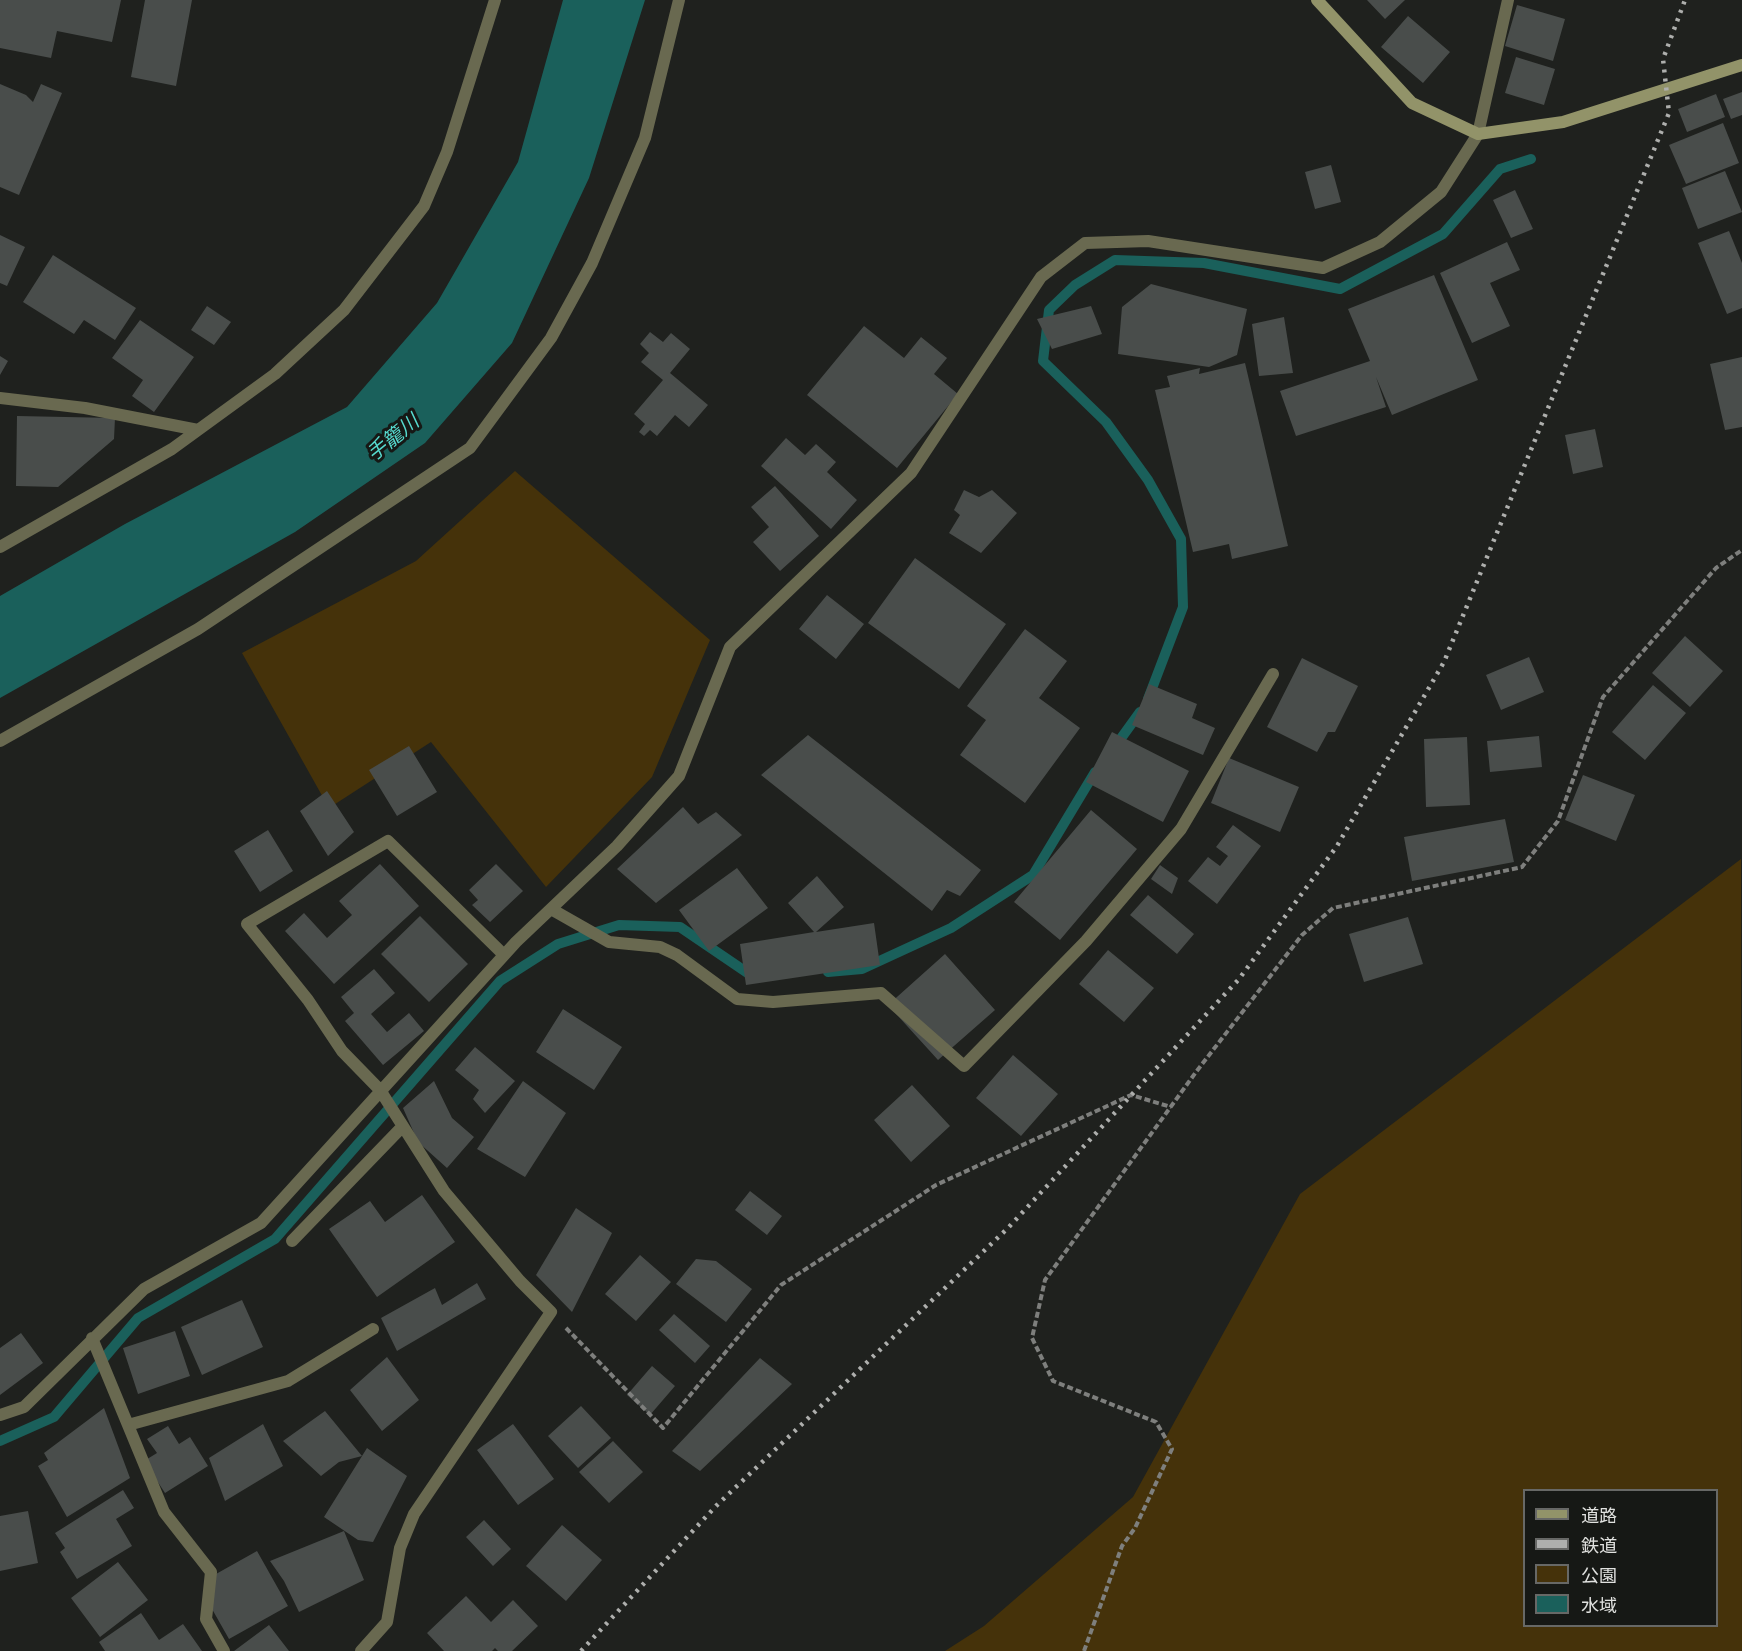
<!DOCTYPE html>
<html>
<head>
<meta charset="utf-8">
<style>
  body { margin:0 }
  #map { position:relative; width:1742px; height:1651px; overflow:hidden; background:#1f211e; font-family:"Playfair Display","Noto Sans JP",serif }
  canvas { display:block }
  .legend { position:absolute; left:1523px; top:1489px; width:195px; height:138px; box-sizing:border-box; background:#161815; border:2px solid #676866; margin:0; padding:8px 10px; list-style:none; font-size:18px; color:#e0e1df }
  .legend li { display:flex; align-items:center; gap:12px; height:30px }
  .legend b { width:30px; border:2px solid #676866 }
</style>
</head>
<body>
<div id="map">
<canvas width="1742" height="1651"></canvas>
<ul class="legend">
<li><b style="height:8px;background:#929369"></b>道路</li>
<li><b style="height:8px;background:#aeafad"></b>鉄道</li>
<li><b style="height:16px;background:#45320a"></b>公園</li>
<li><b style="height:16px;background:#1a605b"></b>水域</li>
</ul>
</div>
<script>
const ctx = document.querySelector('canvas').getContext('2d');
ctx.lineJoin = 'round';
function fillPath(path, color) {
  ctx.fillStyle = color;
  ctx.fill(path, 'evenodd');
}
function poly(rows) {
  const path = new Path2D();
  for (const r of rows) {
    path.moveTo(r[0], r[1]);
    for (let i = 2; i < r.length; i += 2) path.lineTo(r[i], r[i + 1]);
  }
  return path;
}
function stroke(path, color, width, dash) {
  ctx.strokeStyle = color;
  ctx.lineWidth = width;
  ctx.lineCap = dash ? 'butt' : 'round';
  ctx.setLineDash(dash || []);
  ctx.stroke(path);
}
function drawText(font, color, halo, rows, align = 'center') {
  ctx.font = font + ' "Playfair Display","Noto Sans JP",serif';
  ctx.lineWidth = 6;
  ctx.setLineDash([]);
  ctx.textBaseline = 'middle';
  ctx.strokeStyle = halo;
  ctx.fillStyle = color;
  for (const [text, x, y, turn = 0] of rows) {
    ctx.save();
    ctx.translate(x, y);
    ctx.rotate((+turn || 0) * Math.PI / 180);
    ctx.textAlign = isNaN(turn) ? turn : align;
    if (halo) ctx.strokeText(text, 0, 0);
    ctx.fillText(text, 0, 0);
    ctx.restore();
  }
}
fillPath(poly([
  [515,471,710,640,652,777,546,887,431,742,329,808,242,653,416,561],
  [1741,859,1742,1651,945,1651,984,1626,1133,1497,1300,1194],
  [1716,1490,1716,1626,1524,1626,1524,1490]
]), '#45320a');
fillPath(poly([
  [563,0,645,0,589,178,512,343,425,443,295,532,0,698,0,596,125,524,347,407,437,303,518,162]
]), '#1a605b');
stroke(poly([
  [1148,699,1183,607,1181,539,1148,480,1106,422,1043,361,1049,310,1075,285,1115,260,1204,263,1340,289,1443,234,1500,169,1531,159],
  [1114,748,1140,712],
  [828,972,862,969,951,928,1033,875,1095,772],
  [0,1441,54,1417,138,1318,275,1239,500,981,558,944,619,925,680,927,755,978]
]), '#1a605b', 10);
fillPath(poly([
  [0,0,121,0,112,42,57,31,51,58,0,48],
  [145,0,192,0,176,86,131,77],
  [1367,0,1405,0,1385,19],
  [1517,5,1565,19,1553,61,1505,46],
  [1408,16,1450,52,1423,83,1381,47],
  [1516,57,1555,69,1544,105,1505,93],
  [0,84,26,95,33,102,41,84,62,93,19,195,0,187],
  [1742,92,1742,115,1731,119,1723,99],
  [1716,94,1725,117,1687,132,1678,109],
  [1723,123,1739,163,1686,184,1669,145],
  [1331,165,1341,202,1315,209,1305,172],
  [1725,171,1742,212,1698,229,1682,188],
  [1515,190,1533,229,1511,238,1493,200],
  [1729,231,1742,263,1742,308,1727,314,1698,243],
  [0,235,25,247,7,286,0,283],
  [1507,242,1520,270,1490,283,1510,326,1472,343,1440,273],
  [53,255,136,308,115,340,84,320,74,334,23,302],
  [1434,275,1478,380,1392,415,1376,377,1386,407,1296,436,1280,391,1370,361,1348,309],
  [1151,284,1247,309,1237,355,1209,367,1118,354,1122,307],
  [207,306,231,322,214,345,191,330],
  [1091,306,1102,334,1052,349,1037,319],
  [1284,317,1293,373,1259,376,1252,324],
  [140,320,194,357,154,412,132,396,143,380,112,358],
  [864,326,904,358,921,337,947,358,934,374,958,394,897,468,807,395],
  [650,332,663,342,671,333,690,349,670,373,708,405,689,427,675,415,657,436,650,430,644,436,639,432,645,424,634,414,663,380,641,362,649,353,640,344],
  [0,356,8,361,0,375],
  [1742,357,1742,427,1725,430,1710,364],
  [1245,363,1288,546,1232,559,1229,544,1193,552,1155,390,1170,387,1167,376,1200,368,1199,374],
  [17,416,115,418,114,439,58,487,16,486],
  [1595,429,1603,467,1573,474,1565,435],
  [786,438,805,455,816,444,836,462,827,472,857,500,831,529,761,466],
  [775,486,819,536,780,571,753,542,769,527,751,507],
  [964,490,979,497,992,490,1017,513,981,553,949,533,960,515,954,510],
  [915,558,1006,624,959,689,868,623],
  [827,595,864,624,836,659,799,629],
  [1025,629,1067,661,1039,698,1080,728,1025,803,960,755,986,720,967,706],
  [1685,636,1723,671,1690,707,1652,673],
  [1529,657,1544,692,1501,710,1486,675],
  [1302,658,1358,686,1335,732,1328,732,1317,752,1267,727],
  [1149,684,1197,704,1192,718,1215,728,1203,755,1132,725],
  [1653,685,1686,713,1645,760,1612,732],
  [1112,732,1189,771,1163,822,1086,782],
  [808,735,981,870,960,896,947,890,932,911,761,775],
  [1539,736,1542,767,1490,772,1487,741],
  [1467,737,1470,805,1426,807,1424,739],
  [409,746,437,792,397,816,369,770],
  [1229,758,1299,787,1280,832,1211,803],
  [1583,775,1635,795,1616,841,1565,820],
  [327,791,354,832,328,856,300,811],
  [683,807,698,824,716,812,742,835,656,903,617,869],
  [1091,810,1137,849,1060,940,1014,902],
  [1505,819,1514,862,1412,881,1404,837],
  [1233,825,1261,846,1217,904,1188,881,1208,857,1220,866,1228,856,1216,847],
  [268,830,293,871,260,892,234,851],
  [380,864,419,906,334,984,285,931,304,913,327,938,352,915,339,901],
  [496,864,523,891,490,922,472,905,478,900,469,890],
  [1160,865,1178,878,1172,894,1151,879],
  [737,868,768,908,709,951,679,910],
  [817,876,844,907,816,932,874,923,880,965,746,985,740,944,814,932,788,903],
  [1148,895,1194,934,1177,954,1130,915],
  [420,916,468,964,429,1002,381,954],
  [1408,917,1423,964,1364,982,1349,934],
  [1108,950,1154,988,1124,1022,1079,984],
  [945,954,995,1010,938,1060,888,1005],
  [374,969,395,993,371,1014,387,1032,409,1013,424,1031,383,1065,345,1021,354,1013,341,997],
  [563,1009,622,1047,594,1090,536,1052],
  [475,1047,515,1081,485,1113,473,1099,479,1090,455,1070],
  [1013,1055,1058,1094,1021,1136,976,1098],
  [434,1081,452,1118,474,1137,447,1168,418,1142,403,1108],
  [523,1081,566,1113,525,1177,477,1149],
  [912,1085,950,1126,911,1162,874,1120],
  [750,1191,782,1216,767,1235,735,1210],
  [422,1195,455,1242,377,1297,329,1229,370,1201,385,1222],
  [576,1208,612,1233,572,1312,536,1275],
  [640,1255,671,1282,636,1321,605,1294],
  [696,1259,716,1261,752,1289,726,1322,676,1284],
  [477,1283,486,1299,397,1351,381,1318,435,1288,442,1305],
  [242,1300,263,1347,202,1375,181,1327],
  [674,1314,710,1346,695,1363,659,1330],
  [175,1331,190,1376,138,1394,123,1348],
  [21,1333,43,1363,0,1395,0,1348],
  [387,1357,419,1400,382,1431,350,1390],
  [760,1358,792,1384,700,1471,672,1451],
  [652,1366,675,1386,650,1415,627,1395],
  [581,1406,611,1438,578,1468,548,1436],
  [104,1408,130,1478,67,1517,38,1466,48,1460,44,1453],
  [325,1411,362,1456,339,1462,321,1476,283,1441],
  [263,1424,283,1466,225,1501,209,1458],
  [513,1424,554,1479,518,1505,477,1450],
  [168,1426,179,1444,190,1437,208,1466,165,1493,144,1461,157,1453,147,1439],
  [613,1441,643,1472,609,1503,579,1472],
  [367,1448,407,1476,373,1542,358,1540,324,1517],
  [123,1490,134,1508,116,1519,132,1546,77,1579,60,1552,65,1548,55,1533],
  [28,1511,38,1563,0,1571,0,1516],
  [484,1520,511,1549,493,1566,466,1537],
  [562,1525,602,1560,566,1601,526,1566],
  [344,1531,364,1580,299,1612,284,1581,270,1561],
  [257,1551,288,1606,229,1639,212,1609,216,1574],
  [118,1562,148,1600,100,1637,71,1598],
  [466,1596,491,1622,513,1600,538,1626,512,1651,498,1651,495,1648,492,1651,444,1651,427,1633],
  [141,1613,159,1640,183,1624,202,1651,105,1651,99,1642],
  [269,1625,289,1651,234,1651]
]), '#494d4b');
stroke(poly([
  [566,1328,663,1428,781,1285,936,1185,1131,1095,1171,1107],
  [1084,1651,1122,1546,1135,1528,1172,1449,1156,1422,1053,1381,1032,1338,1045,1280,1196,1072,1302,935,1333,908,1522,867,1558,821,1603,697,1716,568,1742,550]
]), '#7e7f7d', 4, [6, 3]);
stroke(poly([
  [0,398,85,408,198,430],
  [0,547,172,449,275,374,344,310,424,206,447,152,495,0],
  [0,741,198,629,470,448,551,338,592,263,645,138,679,0],
  [551,909,609,942,660,947,677,955,737,999,773,1002,881,993,964,1066,1086,941,1181,829,1273,674],
  [292,1241,403,1126],
  [92,1338,164,1512,211,1572,206,1619,224,1651],
  [0,1415,24,1407,144,1289,261,1223,516,942,617,846,679,776,730,647,911,473,1041,277,1085,243,1148,241,1323,268,1380,242,1441,192,1478,134,1508,0],
  [128,1425,288,1381,373,1329],
  [361,1651,387,1622,400,1548,414,1514,551,1312,520,1281,444,1191,380,1090,342,1051,308,1000,247,924,388,841,504,955]
]), '#696950', 12);
stroke(poly([
  [1317,0,1412,103,1478,134,1563,122,1742,65]
]), '#929369', 12);
stroke(poly([
  [581,1651,716,1506,1008,1228,1239,979,1337,846,1444,662,1669,113,1663,59,1685,0]
]), '#aeafad', 4.5, [3, 6]);
drawText('italic 20px', '#56d9ce', '#161815', [
  ["手籠川",393,438,-39]
]);
</script>
</body>
</html>
